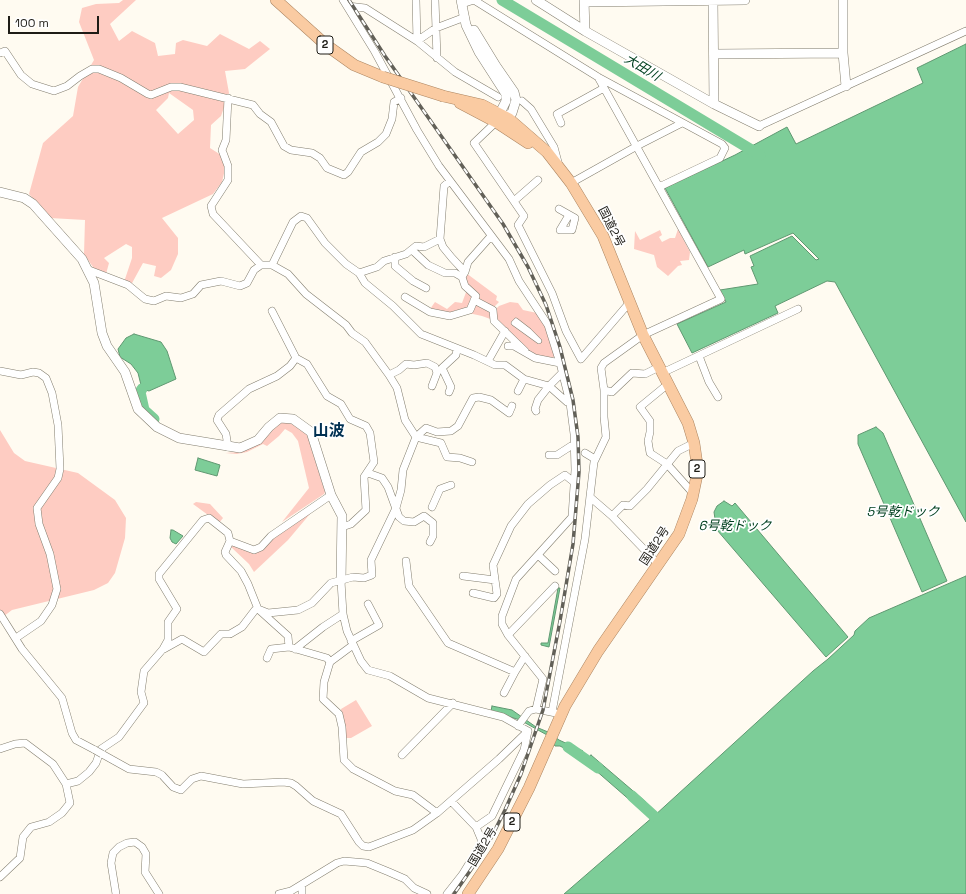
<!DOCTYPE html>
<html>
<head>
<meta charset="utf-8">
<style>
  body { margin:0 }
  #map { position:relative; width:966px; height:894px; overflow:hidden; background:#fffbf1; font-family:"Space Grotesk",sans-serif }
  canvas { display:block }
  .scale { position:absolute; left:8px; top:16px; width:91px; height:18px; box-sizing:border-box; border:2px solid #1e1c16; border-top:0; padding-left:5px; font-size:12px; line-height:14px; white-space:nowrap; color:#1e1c16; -webkit-text-stroke:3px #fff; paint-order:stroke }
</style>
</head>
<body>
<div id="map">
<canvas width="966" height="894"></canvas>
<div class="scale">100 m</div>
</div>
<script>
const ctx = document.querySelector('canvas').getContext('2d');
ctx.lineJoin = 'round';
function fillPath(path, color) {
  ctx.fillStyle = color;
  ctx.fill(path, 'evenodd');
}
function poly(rows) {
  const path = new Path2D();
  for (const r of rows) {
    path.moveTo(r[0], r[1]);
    for (let i = 2; i < r.length; i += 2) path.lineTo(r[i], r[i + 1]);
  }
  return path;
}
function stroke(path, color, width, dash) {
  ctx.strokeStyle = color;
  ctx.lineWidth = width;
  ctx.lineCap = dash ? 'butt' : 'round';
  ctx.setLineDash(dash || []);
  ctx.stroke(path);
}
function drawText(font, color, halo, rows, align = 'center') {
  ctx.font = font + ' "Space Grotesk","Noto Sans JP",sans-serif';
  ctx.lineWidth = 3.5;
  ctx.setLineDash([]);
  ctx.textBaseline = 'middle';
  ctx.strokeStyle = halo;
  ctx.fillStyle = color;
  for (const [text, x, y, turn = 0] of rows) {
    ctx.save();
    ctx.translate(x, y);
    ctx.rotate((+turn || 0) * Math.PI / 180);
    ctx.textAlign = isNaN(turn) ? turn : align;
    if (halo) ctx.strokeText(text, 0, 0);
    ctx.fillText(text, 0, 0);
    ctx.restore();
  }
}
fillPath(poly([
  [123,0,136,0,110,24,119,41,132,31,155,43,158,56,175,54,176,43,183,40,207,46,220,34,249,49,260,41,270,49,245,69,225,71,229,93,221,116,211,125,210,148,221,155,225,169,222,182,213,194,162,218,178,238,178,254,171,270,161,278,154,276,156,266,143,263,131,285,124,282,132,258,132,247,126,244,104,258,109,263,106,274,95,270,84,254,85,220,50,218,29,194,43,143,73,116,78,87,94,60,79,22,82,8,96,4,119,3],
  [169,93,193,110,194,120,178,134,156,110,168,98],
  [678,229,690,252,689,260,680,261,682,265,678,266,668,276,657,267,654,255,634,249,635,231,640,240,660,230,662,235,659,237,662,242,670,238,675,238],
  [466,273,497,296,496,300,499,302,493,308,493,320,482,316,455,310,454,314,430,309,435,302,447,309,455,302,462,303,468,287,465,285],
  [510,302,518,303,523,310,537,313,546,325,556,355,551,359,536,356,495,321,495,310,499,306],
  [289,422,307,434,325,492,324,494,282,522,309,488,298,441,292,433,285,429,279,436,267,446,263,444,247,452,237,454,225,453,239,452,280,423],
  [0,430,14,453,25,461,78,473,115,500,126,518,125,538,115,573,108,583,94,590,12,610,0,619],
  [196,502,210,504,223,518,219,523,193,504],
  [315,508,288,540,254,572,249,564,231,547,234,545,253,553,272,536],
  [356,700,372,726,351,738,345,738,341,709]
]), '#feccc2');
const water = poly([
  [966,44,966,522,835,282,827,281,775,306,778,313,692,353,677,324,726,302,720,290,758,284,751,267,754,266,750,256,792,236,816,260,819,259,793,233,745,254,744,250,708,267,665,188,735,155,787,127,796,144,923,83,917,68,966,44],
  [134,334,161,342,167,351,176,379,149,391,142,389,138,373,131,364,120,357,118,349,126,338,134,334],
  [876,427,883,433,947,581,922,592,858,444,858,435,876,427],
  [198,458,220,465,217,476,195,470,198,458],
  [724,501,732,506,735,503,848,637,826,657,711,523,715,519,714,512,717,506,724,501],
  [171,530,173,530,183,536,176,544,172,542,170,538,171,530],
  [966,576,966,894,564,894,654,816,813,671,828,659,854,635,855,631,869,618,966,576],
  [558,588,560,588,549,647,541,645,541,643,548,643,558,588],
  [492,706,512,710,536,727,548,732,559,740,583,751,579,756,560,746,555,746,547,735,520,720,491,711,492,706],
  [591,755,646,802,640,809,586,762,591,755]
]);
fillPath(water, '#7dcd98');
stroke(water, '#609871', 1);
stroke(poly([
  [502,0,760,155],
  [142,389,140,392,144,410,154,419],
  [568,747,598,768],
  [632,796,654,816]
]), '#7dcd98', 11);
const pedestrian = poly([
  [516,321,529,331,539,341,514,323,516,321]
]);
const minor = poly([
  [343,0,375,52,417,130,439,166,509,259,519,281,548,325,560,363,570,403,574,434,575,470,572,517,516,579,502,616,502,624,508,635,543,679,536,709],
  [416,0,417,41],
  [435,0,437,58],
  [462,4,474,0,598,77,722,144,725,148,720,158,659,187],
  [348,6,365,8,417,41,455,72,498,97],
  [417,41,436,28,465,17],
  [0,53,5,51,21,75,32,84,54,91,67,86,80,76,92,69,99,69,121,78,148,94,151,95,171,87,180,87,253,105,260,114,271,122,284,146,291,150,312,153,320,158,327,168,344,175,348,172,361,152,378,142,386,134,392,119,394,102,401,98],
  [228,98,226,140,222,150,228,166,228,180,211,206,213,214,261,265,272,265,288,274,306,294,346,325,352,333,365,342,389,375,397,388,405,420,416,437,441,443,447,457,460,458,472,462],
  [522,101,531,109,554,147,558,162],
  [496,122,474,143,524,216,518,225,552,293,566,331,581,359,630,302],
  [561,123,557,114,604,88],
  [759,126,966,31],
  [450,181,444,186,440,239,443,247,452,258,465,272,462,277],
  [571,183,637,146,682,123],
  [514,201,538,180],
  [559,209,575,218,572,230,560,230,569,215],
  [395,257,395,266,413,281,426,288],
  [272,265,293,222,301,216,307,218,325,243,346,264,359,273,365,283,393,306,421,334,474,355,495,365,505,365,524,379,549,386,567,402,570,403],
  [89,270,128,285,145,299,154,301,166,296,181,298,193,294,201,285,221,281,240,286,247,283,254,270,261,265],
  [465,272,468,262,491,236],
  [359,273,377,267,384,261,406,254,416,246,424,247,440,239],
  [405,297,430,312,450,316,470,310,476,296,465,286,462,277,455,273,445,273,428,265,412,250],
  [474,300,493,310,494,321,525,351],
  [272,311,296,358,307,364,327,396,341,404,350,419,366,426,370,433,374,462,364,477,366,510,351,524,342,527],
  [508,346,514,346,535,358,560,363],
  [699,356,709,382,718,397],
  [488,361,505,331],
  [0,371,21,375,33,372,39,373,46,378,52,393,58,425,60,469,58,478,37,508,39,524,50,554,57,589,52,605,41,621,16,638],
  [662,373,798,309],
  [389,375,399,370,406,364,414,365,427,363,435,367,437,373,432,386],
  [668,384,640,407,650,421,650,432,648,441,650,453,667,464,691,491,695,487],
  [604,390,612,392,632,373,645,374,659,367],
  [518,391,524,379],
  [449,392,451,387,442,368,456,355,457,349],
  [536,411,535,409,538,400,549,386,562,373],
  [228,447,226,434,217,420,219,415,249,389,277,376,290,366,296,358],
  [585,453,595,459],
  [549,455,557,455,571,446,574,447],
  [368,473,382,478,388,487,399,517,404,521,414,522,424,516,433,523,433,536,430,542],
  [590,497,612,516,659,565],
  [432,507,440,489,451,485],
  [612,516,623,505,630,506,647,489,678,451,694,443],
  [230,541,254,550,261,547,271,536,331,495],
  [538,555,555,571],
  [406,561,409,586,448,643,515,672,525,656],
  [463,576,495,580],
  [341,581,343,614,347,631,361,661,368,670,390,676,428,698,503,717,528,731],
  [473,593,494,598,497,594,493,565,511,526,528,504,550,485,565,475,575,483],
  [0,614,22,649,62,698,72,733,76,740,95,750],
  [508,635,555,586],
  [351,641,379,625,368,604],
  [353,645,330,662,324,682,323,699,339,714,342,727,344,760,353,769,395,791,413,795,437,813],
  [164,649,182,639,204,652,221,634,230,634,242,627,255,610,258,609,268,613,298,610,312,603,331,583,353,577,364,578,372,575,371,560,396,508,401,490,403,470,416,437,426,428,437,432,451,431,458,426,473,398,479,397,491,400,509,413,512,406],
  [295,649,323,627,343,614],
  [267,658,271,649,289,647],
  [504,693,515,672],
  [552,712,585,539,594,462,606,437,604,417,604,390,601,368,604,363,643,335,721,299,598,77],
  [518,726,529,711,536,709,556,713],
  [0,749,15,744,25,743,53,764,66,784,78,781,89,772,96,763,101,749,119,737,144,703,141,692,144,671,163,649,168,640,168,622,177,609,159,579,159,574,203,520,209,518,228,533,230,541,225,552,226,555,241,571,248,584,258,609,288,636,289,647,327,658,330,662],
  [102,754,129,769,156,772,162,775,173,787,181,790,192,779,201,776,243,784,283,782,291,783,296,786,313,801,341,814,359,842,363,846,369,847,413,830,437,813,499,759,528,731],
  [402,755,453,703],
  [476,827,492,816,524,750,528,731],
  [0,877,20,858,23,837,31,827,49,822,62,813,70,803,66,784],
  [302,885,302,894],
  [116,894,111,863,113,853,119,847,127,843,135,842,142,847,146,854,145,872,159,894],
  [279,894,291,891,337,863,344,861,367,863,389,872,405,879,414,888,427,894],
  [447,894,462,875,481,844,481,839,476,827,451,801]
]);
const tertiary = poly([
  [461,0,466,25,479,52,506,94,506,101,497,119],
  [536,0,585,31,714,104,759,126],
  [584,0,585,31],
  [713,0,714,104],
  [843,0,843,53,846,86],
  [584,2,745,0],
  [474,30,496,66,514,92,516,100,512,113,500,120],
  [714,54,843,53],
  [0,192,24,198,33,204,82,259,94,283,102,333,107,346,125,372,138,409,157,427,179,438,240,448,258,440,269,427,280,418,293,419,311,432,331,495,342,516,341,581]
]);
const trunk = poly([
  [276,0,326,45,354,65,383,77],
  [443,96,482,105,509,119,547,152,571,183,603,236,643,335,688,423,694,443,697,464,697,475,692,499,679,534,598,651,565,706,529,788,498,849,468,894],
  [460,103,496,122,528,143]
]);
stroke(pedestrian, '#837e6f', 6);
stroke(minor, '#837e6f', 8);
stroke(tertiary, '#837e6f', 10);
stroke(trunk, '#ac8561', 12);
stroke(pedestrian, '#fff', 5);
stroke(minor, '#fff', 7);
stroke(tertiary, '#fff', 9);
stroke(trunk, '#facba2', 11);
const rail = poly([
  [349,0,385,56,503,224,528,267,546,305,560,347,573,400,578,437,579,472,573,544,560,621,543,710,521,774,505,810,486,848,454,894]
]);
stroke(rail, '#626058', 3.5);
stroke(rail, '#fff', 2, [6]);
const minorBridge = poly([
  [95,750,102,754]
]);
const trunkBridge = poly([
  [383,77,443,96]
]);
stroke(minorBridge, '#837e6f', 8, []);
stroke(trunkBridge, '#ac8561', 12, []);
stroke(minorBridge, '#fff', 7);
stroke(trunkBridge, '#facba2', 11);
for (const [x, y, w] of [
  [325,45,16],
  [697,469,16],
  [512,822,16]
]) {
  const box = new Path2D();
  box.roundRect(x - w / 2, y - 9, w, 18, 3);
  ctx.fillStyle = '#fff';
  ctx.fill(box);
  stroke(box, '#1e1c16', 1);
}
drawText('bold 11px', '#1e1c16', null, [
  ["2",325,45],
  ["2",697,469],
  ["2",512,822]
]);
drawText('12px', '#1e1c16', '#fff', [
  ["国道2号",611,227,63],
  ["国道2号",655,546,-57],
  ["国道2号",483,847,-59]
]);
drawText('italic 13px', '#00401f', '#fff', [
  ["大田川",642,68,31],
  ["5号乾ドック",903,512],
  ["6号乾ドック",735,526]
]);
drawText('bold 16px', '#003052', '#fff', [
  ["山波",329,432]
]);
</script>
</body>
</html>
